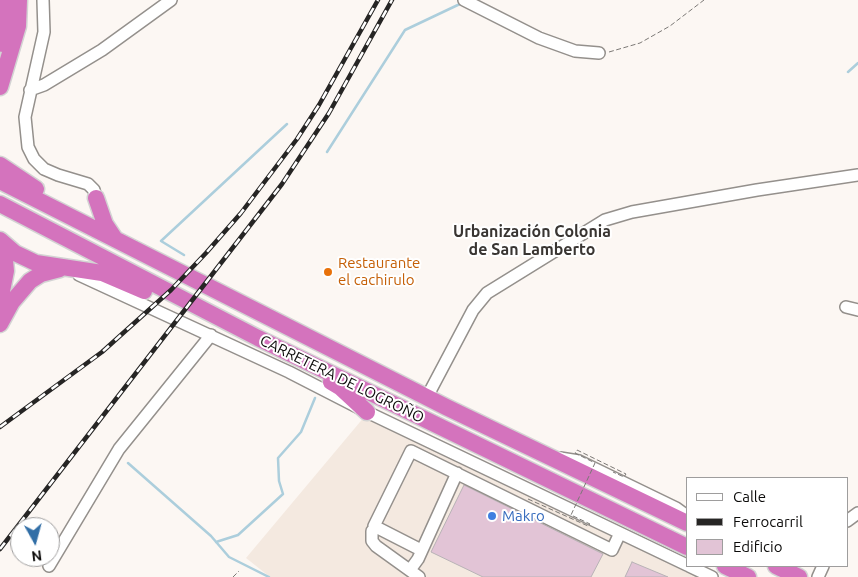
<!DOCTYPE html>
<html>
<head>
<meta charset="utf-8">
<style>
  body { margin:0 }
  #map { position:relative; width:858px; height:577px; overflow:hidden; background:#fcf7f3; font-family:Ubuntu,sans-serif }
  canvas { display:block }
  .legend { position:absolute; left:686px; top:477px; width:162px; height:90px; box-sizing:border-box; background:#fff; border:1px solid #9e9d9d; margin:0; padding:6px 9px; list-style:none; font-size:15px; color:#0c0b0a }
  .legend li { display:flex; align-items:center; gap:10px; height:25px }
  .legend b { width:25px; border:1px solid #9e9d9d }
  .north { position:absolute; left:10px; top:517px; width:50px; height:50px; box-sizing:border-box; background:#fff; border:1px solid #9e9d9d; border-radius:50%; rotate:173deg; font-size:14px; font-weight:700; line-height:20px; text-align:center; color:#0c0b0a }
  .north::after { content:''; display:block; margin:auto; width:18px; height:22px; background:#316ea6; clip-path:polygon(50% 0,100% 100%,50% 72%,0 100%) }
</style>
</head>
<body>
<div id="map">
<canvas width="858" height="577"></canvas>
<ul class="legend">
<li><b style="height:6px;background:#fff"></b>Calle</li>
<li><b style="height:6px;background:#262524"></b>Ferrocarril</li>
<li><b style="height:14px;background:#e2c4d6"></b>Edificio</li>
</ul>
<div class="north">N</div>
</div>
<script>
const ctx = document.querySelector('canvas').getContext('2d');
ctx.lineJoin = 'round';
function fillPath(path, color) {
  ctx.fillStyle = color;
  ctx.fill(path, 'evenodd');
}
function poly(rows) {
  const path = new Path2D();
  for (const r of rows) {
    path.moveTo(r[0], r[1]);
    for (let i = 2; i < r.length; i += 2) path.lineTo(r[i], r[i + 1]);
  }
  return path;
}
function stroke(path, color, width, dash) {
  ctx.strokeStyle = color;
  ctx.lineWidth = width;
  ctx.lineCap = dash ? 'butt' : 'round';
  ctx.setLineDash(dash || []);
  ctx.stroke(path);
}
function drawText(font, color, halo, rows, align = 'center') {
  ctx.font = font + ' Ubuntu,sans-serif';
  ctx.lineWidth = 4;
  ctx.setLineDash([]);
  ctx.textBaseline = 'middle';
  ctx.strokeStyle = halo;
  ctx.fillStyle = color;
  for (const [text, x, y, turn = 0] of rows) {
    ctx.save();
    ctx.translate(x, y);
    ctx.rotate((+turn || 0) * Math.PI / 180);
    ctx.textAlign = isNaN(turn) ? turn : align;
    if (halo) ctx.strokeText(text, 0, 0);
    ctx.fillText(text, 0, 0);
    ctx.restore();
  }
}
fillPath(poly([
  [365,416,697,577,270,577,246,558]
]), '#f4e9e0');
stroke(poly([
  [848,72,858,63],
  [327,152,405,30,462,3],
  [184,255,161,241,287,124],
  [128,463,211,536,229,557,269,577],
  [216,542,238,535,283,494,279,481,278,458,301,432,315,398]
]), '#accedc', 2.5);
const building = poly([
  [464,485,603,554,591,577,483,577,431,552,464,485],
  [632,562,668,577,625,577,632,562]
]);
fillPath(building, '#e2c4d6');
stroke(building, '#b8b2b6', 1);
const minor = poly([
  [43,0,44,32,25,117,28,147,34,159,44,169,58,175,88,184,94,190,96,198],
  [464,0,539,38,575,51,599,53],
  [30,90,44,85,102,50,171,0],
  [79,275,289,372,367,412,687,565],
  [846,307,858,310],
  [427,397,473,310,487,293,605,220,632,212,757,190,858,175],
  [560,458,579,461,676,508,687,516],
  [847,521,858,513],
  [372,531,372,541,376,546,419,577],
  [421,550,374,526,411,451,612,550,620,533],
  [49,566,119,449,211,335],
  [689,566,712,577],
  [410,570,418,559,457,473],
  [818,577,823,566]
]);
const highway = poly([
  [3,44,7,25,5,0],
  [0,87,18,26,19,0],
  [0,165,36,189],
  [0,181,446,407,687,523],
  [96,198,105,224,115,239],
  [0,204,258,338,687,547],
  [0,240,15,253,36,263,102,273,144,291],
  [0,244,5,260,6,271,0,301],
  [0,324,12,302,30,281,41,274,60,269],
  [331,382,341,388,367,412],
  [725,566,748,577],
  [776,566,799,577]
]);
stroke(minor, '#94908c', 14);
stroke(highway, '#d3d3d3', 19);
stroke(poly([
  [609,52,640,43,670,26,704,0],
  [233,577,239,571]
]), '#7b7875', 1, [5, 2.5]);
stroke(minor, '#fff', 11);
stroke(highway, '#d473bd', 16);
const rail = poly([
  [0,427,102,352,171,290,206,253,241,213,297,139,319,105,378,0],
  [0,549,282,184,329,113,392,0]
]);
stroke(rail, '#262524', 4.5);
stroke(rail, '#fff', 2.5, [8]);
stroke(poly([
  [528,499,588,526,590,524,571,515,595,463,575,453,577,450,626,474,624,477,613,472]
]), '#7b7875', 1, [5, 2.5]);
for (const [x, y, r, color] of [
  [328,272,5,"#e8710a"],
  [492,516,5,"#3f7fe0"]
]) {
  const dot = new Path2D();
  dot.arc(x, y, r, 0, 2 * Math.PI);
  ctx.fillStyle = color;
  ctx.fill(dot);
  stroke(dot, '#fff', 2);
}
drawText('15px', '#c56008', '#fff', [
  ["Restaurante",338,263],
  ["el cachirulo",338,280]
], 'left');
drawText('15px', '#0c0b0a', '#fff', [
  ["CARRETERA DE LOGROÑO",342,379,26]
]);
drawText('15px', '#366cbe', '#fff', [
  ["Makro",502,516]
], 'left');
drawText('bold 16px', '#393532', '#fff', [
  ["Urbanización Colonia",532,232],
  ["de San Lamberto",532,250]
]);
</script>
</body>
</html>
